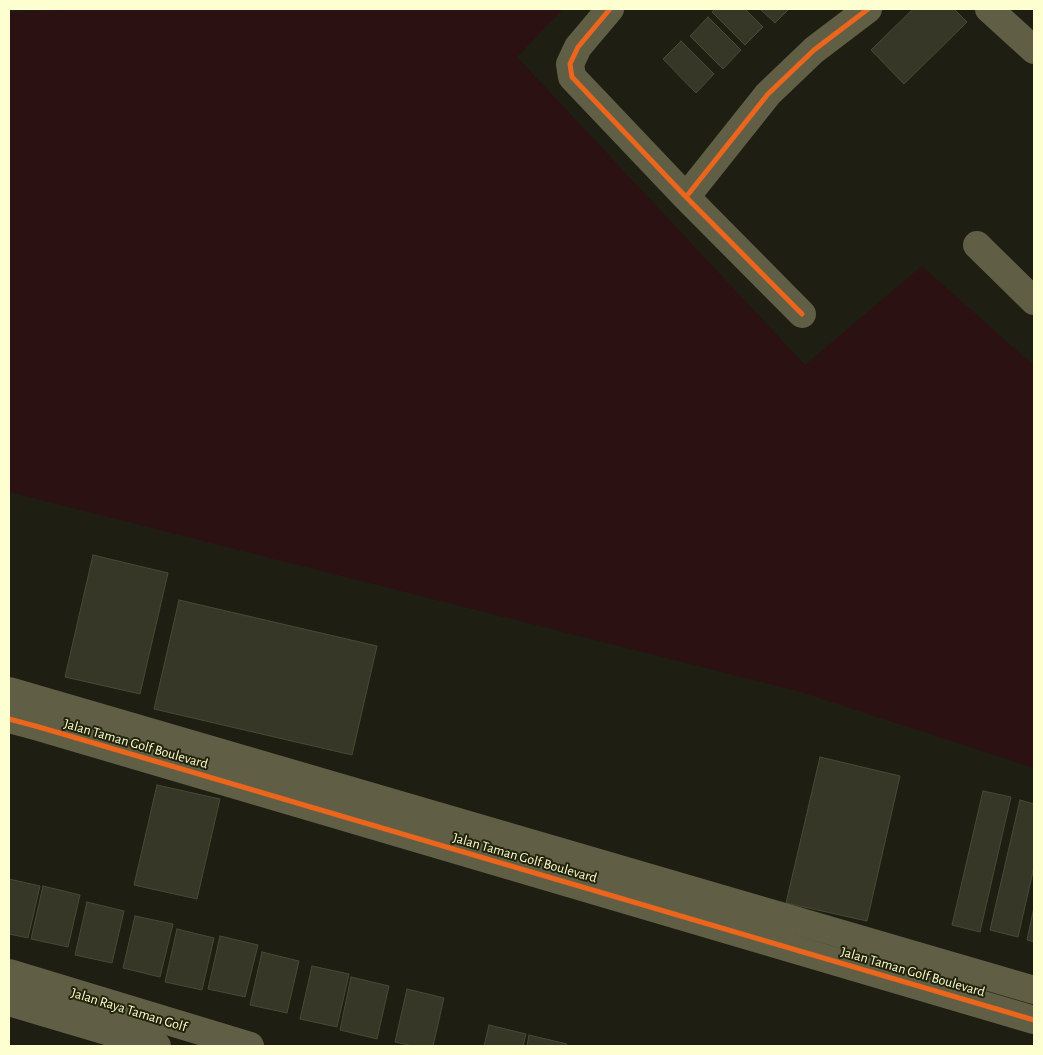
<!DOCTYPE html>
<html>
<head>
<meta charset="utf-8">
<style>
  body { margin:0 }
  #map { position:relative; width:1043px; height:1055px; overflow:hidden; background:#1e1f12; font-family:"Alegreya Sans",sans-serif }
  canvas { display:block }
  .frame { position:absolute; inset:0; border:10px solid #feffd0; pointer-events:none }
</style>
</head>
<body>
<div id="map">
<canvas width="1043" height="1055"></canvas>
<div class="frame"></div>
</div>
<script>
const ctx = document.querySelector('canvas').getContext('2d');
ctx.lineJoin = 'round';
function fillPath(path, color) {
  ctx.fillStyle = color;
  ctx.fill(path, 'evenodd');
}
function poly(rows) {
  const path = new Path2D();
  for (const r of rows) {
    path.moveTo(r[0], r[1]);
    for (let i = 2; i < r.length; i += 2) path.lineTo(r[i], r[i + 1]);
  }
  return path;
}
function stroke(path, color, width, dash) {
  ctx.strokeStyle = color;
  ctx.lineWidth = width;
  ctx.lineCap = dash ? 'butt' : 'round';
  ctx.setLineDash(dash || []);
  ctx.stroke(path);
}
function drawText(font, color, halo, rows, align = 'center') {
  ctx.font = font + ' "Alegreya Sans",sans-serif';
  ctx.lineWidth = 4;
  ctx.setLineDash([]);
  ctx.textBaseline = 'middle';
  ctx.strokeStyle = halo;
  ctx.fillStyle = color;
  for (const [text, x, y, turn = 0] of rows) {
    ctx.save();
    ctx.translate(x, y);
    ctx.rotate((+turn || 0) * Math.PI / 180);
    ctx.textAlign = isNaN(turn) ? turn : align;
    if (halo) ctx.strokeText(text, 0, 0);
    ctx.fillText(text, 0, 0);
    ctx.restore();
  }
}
fillPath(poly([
  [93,9,563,9,517,57,805,365,922,266,1034,366,1034,768,801,692,9,492,9,12]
]), '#2c1113');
const building = poly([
  [715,9,745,9,763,27,745,45,712,12,715,9],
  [760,9,789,9,775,23,760,9],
  [913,9,954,9,967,22,904,84,871,50,913,9],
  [708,17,741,50,723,69,690,36,708,17],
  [681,41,714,74,696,93,663,59,681,41],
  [93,555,168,573,140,694,65,677,93,555],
  [179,600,377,646,352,755,154,709,179,600],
  [820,757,900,776,867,921,786,903,820,757],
  [157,785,220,799,197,899,134,885,157,785],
  [983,791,1011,797,980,932,952,925,983,791],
  [1020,800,1034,804,1034,867,1018,937,990,930,1020,800],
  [9,879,40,886,28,938,9,934,9,879],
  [43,886,80,895,68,947,31,939,43,886],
  [87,902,124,911,112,963,75,955,87,902],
  [1034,907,1034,942,1027,940,1034,907],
  [135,916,173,924,160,977,123,968,135,916],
  [177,929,214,938,202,990,165,982,177,929],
  [220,936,258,945,245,997,208,989,220,936],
  [262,952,299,961,287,1013,250,1005,262,952],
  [312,966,349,974,337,1027,300,1019,312,966],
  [351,977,389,986,377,1039,340,1030,351,977],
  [407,989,444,998,433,1046,413,1046,395,1042,407,989],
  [489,1025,526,1034,523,1046,484,1046,489,1025],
  [529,1035,567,1044,566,1046,527,1046,529,1035]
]);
fillPath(building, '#363726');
stroke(building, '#484a34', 1);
stroke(poly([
  [610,9,578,47,570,64,572,77,686,197,802,314],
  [989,9,1034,50],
  [686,197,768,94,814,50,868,9],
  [977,245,1034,301],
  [9,691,1034,990],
  [9,719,39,727,1034,1020],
  [9,973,250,1046],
  [9,1002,157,1046]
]), '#605f46', 28);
stroke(poly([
  [610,9,578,47,570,64,572,77,686,197,802,314],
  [686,197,768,94,814,50,868,9],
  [9,719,39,727,1034,1020]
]), '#eb651d', 5);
drawText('14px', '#feffd0', '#22240d', [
  ["Jalan Taman Golf Boulevard",136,744,16],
  ["Jalan Taman Golf Boulevard",525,858,16],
  ["Jalan Taman Golf Boulevard",913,972,16],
  ["Jalan Raya Taman Golf",129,1010,17]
]);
</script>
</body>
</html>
